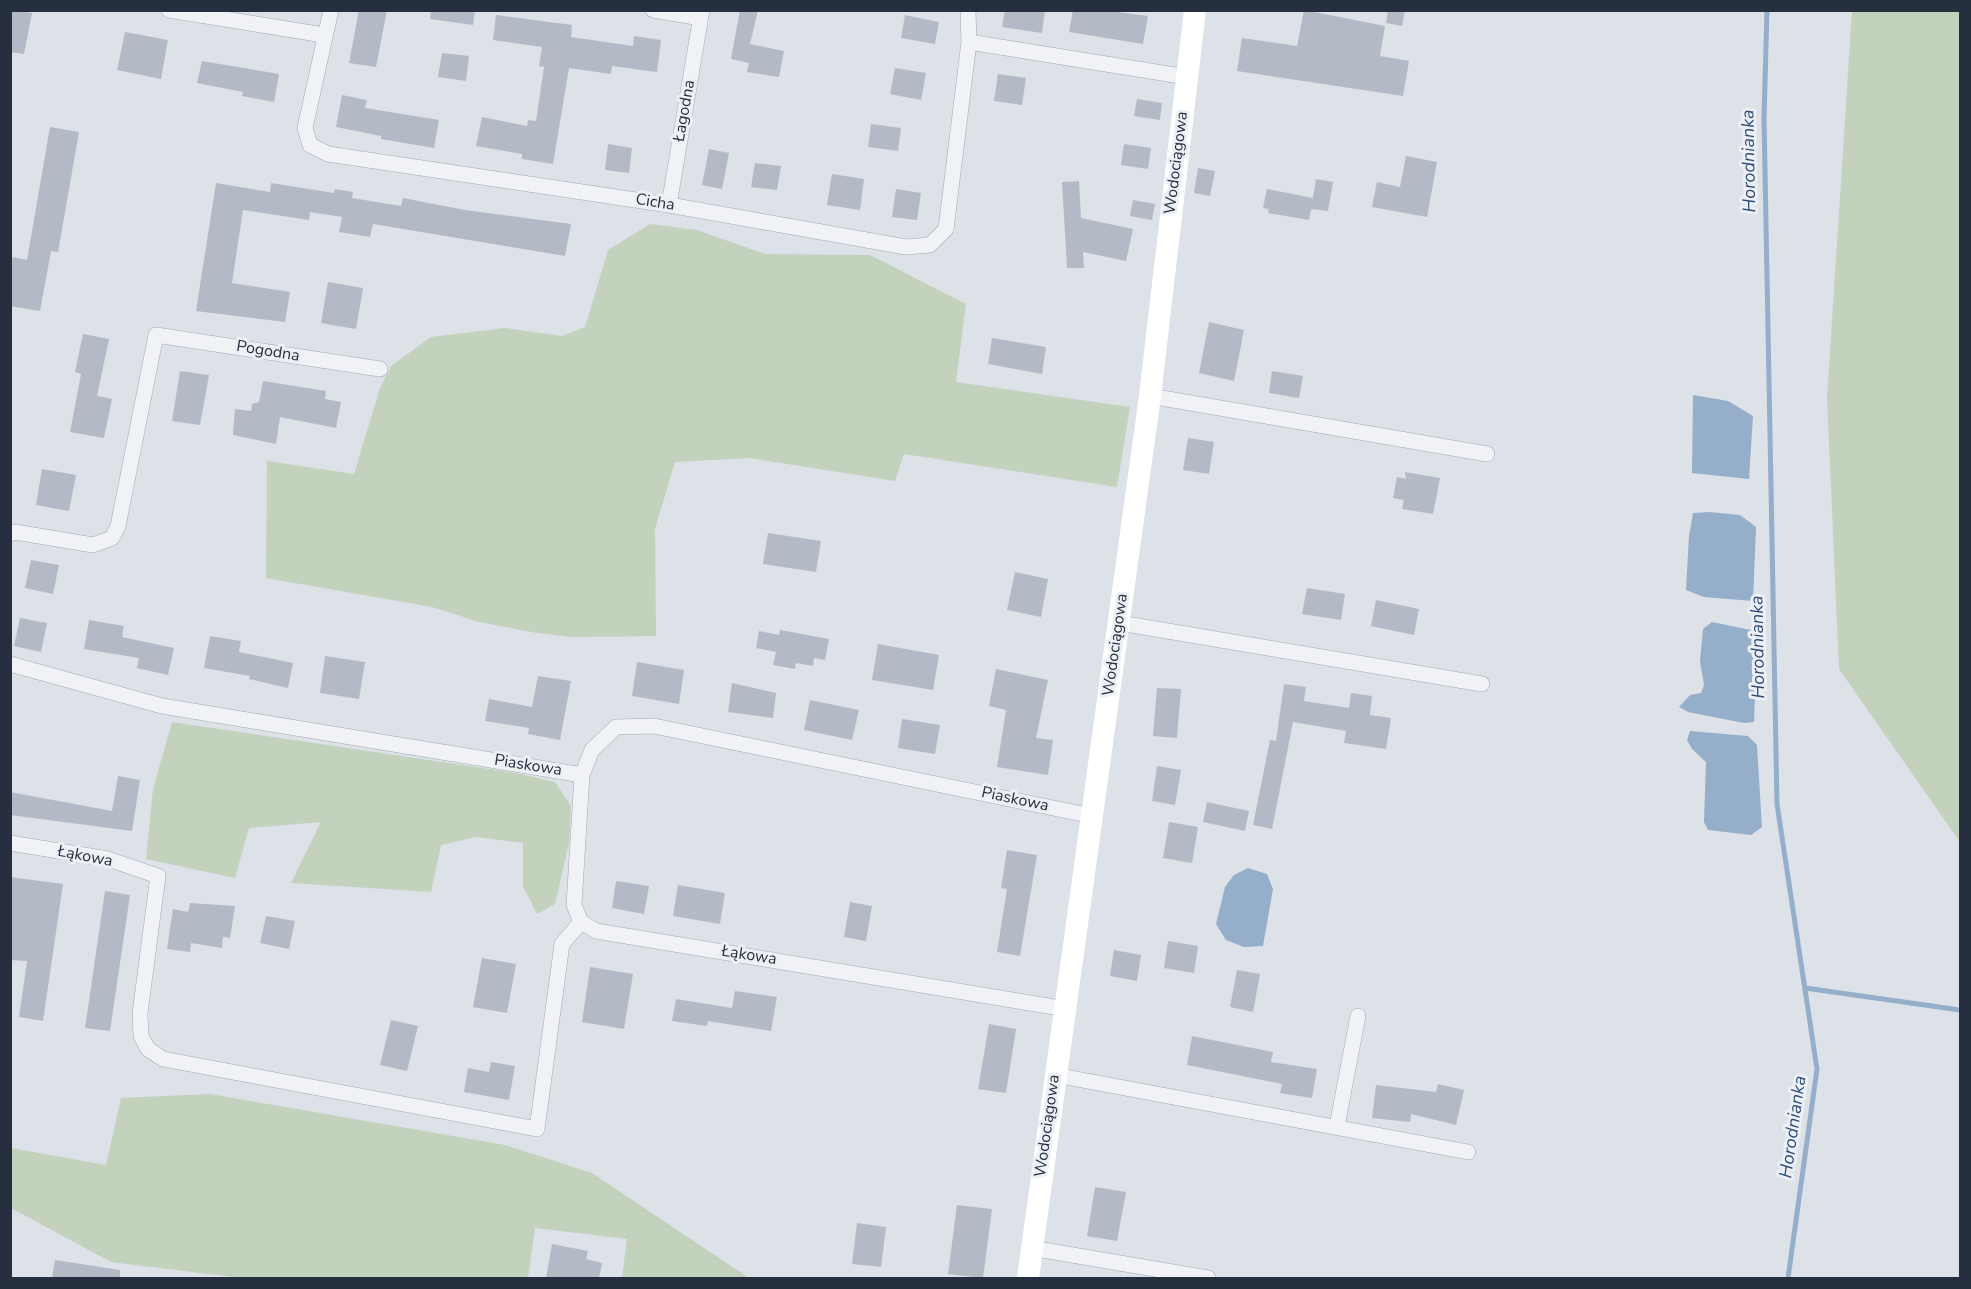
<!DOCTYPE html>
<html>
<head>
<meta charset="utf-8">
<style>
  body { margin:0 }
  #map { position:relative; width:1971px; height:1289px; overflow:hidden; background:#dde1e8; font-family:"Nunito Sans",sans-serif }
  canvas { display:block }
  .frame { position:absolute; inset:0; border:12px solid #262f3f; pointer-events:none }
</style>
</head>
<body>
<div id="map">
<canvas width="1971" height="1289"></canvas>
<div class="frame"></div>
</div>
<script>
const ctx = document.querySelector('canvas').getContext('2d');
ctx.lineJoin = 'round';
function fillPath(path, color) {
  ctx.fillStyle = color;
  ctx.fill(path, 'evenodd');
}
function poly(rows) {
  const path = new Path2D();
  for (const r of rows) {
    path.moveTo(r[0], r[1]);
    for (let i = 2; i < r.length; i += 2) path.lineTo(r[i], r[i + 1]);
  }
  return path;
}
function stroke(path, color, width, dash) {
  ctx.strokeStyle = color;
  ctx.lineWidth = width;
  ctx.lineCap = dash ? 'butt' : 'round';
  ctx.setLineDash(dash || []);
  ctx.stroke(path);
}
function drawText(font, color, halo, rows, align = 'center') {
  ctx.font = font + ' "Nunito Sans",sans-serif';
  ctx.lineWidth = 6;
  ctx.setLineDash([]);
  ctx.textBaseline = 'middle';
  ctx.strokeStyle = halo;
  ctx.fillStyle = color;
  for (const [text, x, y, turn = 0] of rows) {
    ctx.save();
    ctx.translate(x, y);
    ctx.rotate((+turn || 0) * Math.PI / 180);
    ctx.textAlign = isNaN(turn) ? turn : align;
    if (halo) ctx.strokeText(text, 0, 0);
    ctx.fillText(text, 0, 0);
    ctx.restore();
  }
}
fillPath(poly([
  [1852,11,1960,11,1960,842,1839,669,1827,398],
  [650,224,697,230,765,254,870,255,966,304,956,382,1130,407,1117,487,904,454,895,481,749,458,675,462,655,529,656,636,571,637,537,633,479,622,432,607,266,578,267,461,354,474,380,388,391,366,431,337,505,328,562,336,585,327,608,250],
  [172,722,516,773,555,782,571,806,569,843,555,904,537,914,523,886,523,843,476,837,441,845,431,892,291,883,321,822,249,828,235,878,146,859,153,789],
  [210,1094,505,1145,592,1173,749,1278,622,1278,627,1239,535,1228,528,1278,241,1278,111,1262,11,1208,11,1148,106,1165,121,1098]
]), '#c2d2bd');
fillPath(poly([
  [1693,395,1728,401,1753,416,1749,479,1692,473],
  [1709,512,1740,515,1756,527,1753,601,1704,597,1686,590,1689,536,1693,513],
  [1712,622,1751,630,1757,636,1754,722,1744,723,1688,712,1679,707,1690,695,1701,693,1704,685,1700,661,1703,629],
  [1690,731,1748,736,1757,745,1762,827,1751,835,1708,830,1704,822,1706,762,1692,749,1687,740],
  [1248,868,1267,874,1273,889,1263,946,1244,947,1226,940,1216,924,1225,887,1234,875]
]), '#95aeca');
stroke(poly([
  [1767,10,1764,118,1777,804,1817,1069,1788,1278],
  [1805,988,1960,1010]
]), '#95aeca', 5);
fillPath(poly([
  [10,10,32,13,24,54,10,52],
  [359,10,387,10,376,67,349,63],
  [431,10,475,10,473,25,430,19],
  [740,10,758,10,750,44,784,51,779,77,747,72,749,63,731,59],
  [1005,10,1045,10,1042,33,1002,27],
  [1073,10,1101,10,1148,16,1143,44,1069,32],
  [1304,10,1385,26,1380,56,1409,61,1403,96,1237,71,1242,38,1297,46],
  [1388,10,1405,10,1402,26,1386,23],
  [496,15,572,25,571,37,633,46,634,36,661,40,657,72,612,66,611,74,569,68,553,164,522,159,522,154,476,146,482,117,527,126,528,120,536,121,544,67,539,66,542,47,493,40],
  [905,15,939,22,935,44,901,38],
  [125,32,168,40,161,79,117,70],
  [442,53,469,56,466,81,438,77],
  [202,61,279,74,274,102,242,96,243,92,197,83],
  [895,68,926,73,921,100,890,94],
  [998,74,1026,78,1022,105,994,101],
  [342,95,367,100,365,108,439,120,434,148,381,139,381,136,336,127],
  [1137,99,1162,103,1160,120,1134,116],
  [871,124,901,128,898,151,868,147],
  [50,127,79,132,58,252,51,251,40,311,10,306,10,270,13,257,27,260],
  [608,144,632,148,629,173,605,170],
  [1124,144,1151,148,1148,169,1121,165],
  [709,149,729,153,722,189,702,185],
  [1406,156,1437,162,1427,217,1372,207,1377,182,1400,187],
  [755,163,781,166,777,190,751,187],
  [1198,168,1215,171,1210,196,1194,193],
  [832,174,864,179,860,210,827,205],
  [1316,179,1333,182,1328,211,1311,209],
  [1079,181,1081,218,1133,229,1126,261,1083,252,1084,268,1067,268,1062,182],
  [216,183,270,192,271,183,334,193,335,189,353,192,352,198,401,206,403,198,465,210,571,224,565,256,373,224,370,237,339,232,342,217,310,212,309,220,243,210,232,283,290,292,285,322,196,311],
  [896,189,921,193,917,220,892,217],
  [1267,189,1313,198,1309,220,1268,213,1269,209,1263,208],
  [1133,200,1155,204,1152,220,1130,216],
  [328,282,363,288,356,329,321,323],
  [1209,322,1244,330,1234,381,1199,373],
  [83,334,109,339,97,396,112,399,104,438,70,432,81,374,75,372],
  [992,338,1046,347,1042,374,988,364],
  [180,371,209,375,200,425,172,421],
  [1272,371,1303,376,1299,398,1269,393],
  [263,381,326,391,325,399,341,402,336,428,280,417,276,444,233,435,235,409,251,411,252,404,259,402],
  [1188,438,1214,442,1209,474,1183,470],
  [42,469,76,475,69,511,36,505],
  [1405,472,1440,478,1433,514,1402,509,1404,500,1393,498,1397,477,1406,479],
  [768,533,821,541,816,572,763,564],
  [31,560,59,565,53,594,25,588],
  [1015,572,1048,579,1041,617,1007,610],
  [1307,588,1345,594,1341,620,1302,614],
  [1376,600,1419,609,1414,635,1371,626],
  [20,618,47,623,41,652,14,646],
  [89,620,124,626,122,637,174,648,168,675,137,668,139,658,84,649],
  [780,630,829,639,825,660,814,658,813,666,796,663,795,669,773,665,776,652,756,648,759,631,779,635],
  [210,636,241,641,239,652,293,663,288,688,249,679,250,676,204,668],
  [878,644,939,655,933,690,872,680],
  [325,656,365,662,359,699,320,693],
  [637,662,684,670,679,704,632,696],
  [996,669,1048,680,1036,738,1053,740,1048,775,997,767,1006,710,989,706],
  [538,676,571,681,560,740,528,734,529,728,485,721,489,699,532,707],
  [732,683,776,693,773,718,728,712],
  [1284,684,1306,687,1304,701,1349,708,1351,693,1372,696,1370,715,1391,718,1386,749,1344,743,1346,731,1293,722,1272,829,1253,825,1270,740,1276,741],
  [1157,688,1181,689,1177,738,1153,736],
  [810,700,859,710,852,740,804,730],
  [902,719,940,725,935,754,898,748],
  [1157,766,1181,770,1175,805,1152,801],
  [118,776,140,780,132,831,10,815,10,792,112,811],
  [1207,802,1249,811,1245,831,1203,822],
  [1169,822,1198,827,1192,863,1163,858],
  [1007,850,1037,855,1020,956,997,952,1007,889,1001,888],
  [10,877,63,884,43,1021,19,1017,27,961,10,960],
  [616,881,649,886,644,914,612,908],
  [678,885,725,893,720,924,673,916],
  [105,891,130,895,110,1031,85,1028],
  [850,902,872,906,866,941,844,937],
  [190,903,235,906,230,938,223,937,222,948,191,943,190,952,167,949,173,909,188,912],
  [266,916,295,921,289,949,260,943],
  [1168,941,1198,946,1194,973,1164,968],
  [1114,950,1141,955,1137,981,1110,976],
  [482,958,516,964,507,1013,473,1007],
  [590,967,633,974,624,1029,582,1022],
  [1237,970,1260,974,1253,1012,1230,1007],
  [735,991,777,997,771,1031,708,1021,707,1026,672,1021,676,999,732,1008],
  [391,1020,418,1026,407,1071,380,1065],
  [989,1024,1016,1029,1006,1093,978,1089],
  [1192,1036,1273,1052,1271,1062,1317,1069,1312,1098,1280,1093,1282,1084,1187,1065],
  [491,1062,515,1066,509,1100,464,1092,468,1068,489,1072],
  [1438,1084,1464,1090,1456,1125,1411,1114,1410,1122,1372,1118,1376,1085,1436,1092],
  [1095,1187,1126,1192,1117,1241,1087,1236],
  [957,1205,992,1209,983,1278,948,1274],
  [857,1223,886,1227,881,1267,852,1264],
  [552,1244,588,1251,586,1259,602,1263,599,1278,546,1278],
  [55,1260,120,1270,120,1278,52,1278]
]), '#b4bac5');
const street = poly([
  [169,10,324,35],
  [331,10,305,128,310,145,328,154,669,205,906,247,930,245,946,229,969,42,968,10],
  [653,10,701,18],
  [969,42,1187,77],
  [669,205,702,10],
  [1150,396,1487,454],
  [10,534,15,532,93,545,112,538,118,526,156,335,380,369],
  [1120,623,1482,684],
  [10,664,162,706,582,775,592,750,616,727,654,726,1092,816],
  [582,775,574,905,581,922,596,931,1066,1009],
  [10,843,108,859,158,876,140,1013,141,1036,148,1049,163,1059,537,1129,562,944,581,922],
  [1055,1075,1468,1152],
  [1337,1126,1358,1016],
  [1031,1248,1208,1278]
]);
stroke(street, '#a2a8b2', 16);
stroke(street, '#f0f2f6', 15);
stroke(poly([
  [1028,1278,1150,396,1195,10]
]), '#fff', 22);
drawText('16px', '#262f3f', '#ecf0f5', [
  ["Łagodna",685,111,-80],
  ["Wodociągowa",1177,163,-83],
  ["Cicha",655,203,9],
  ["Pogodna",268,352,9],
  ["Wodociągowa",1116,645,-82],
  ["Piaskowa",528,766,9],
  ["Piaskowa",1015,800,12],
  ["Łąkowa",85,857,11],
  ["Łąkowa",749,956,9],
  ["Wodociągowa",1048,1126,-82]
]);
drawText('italic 18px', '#2e4d74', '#ecf0f5', [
  ["Horodnianka",1750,161,-91],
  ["Horodnianka",1759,647,-91],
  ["Horodnianka",1794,1127,-82]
]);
</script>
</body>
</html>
